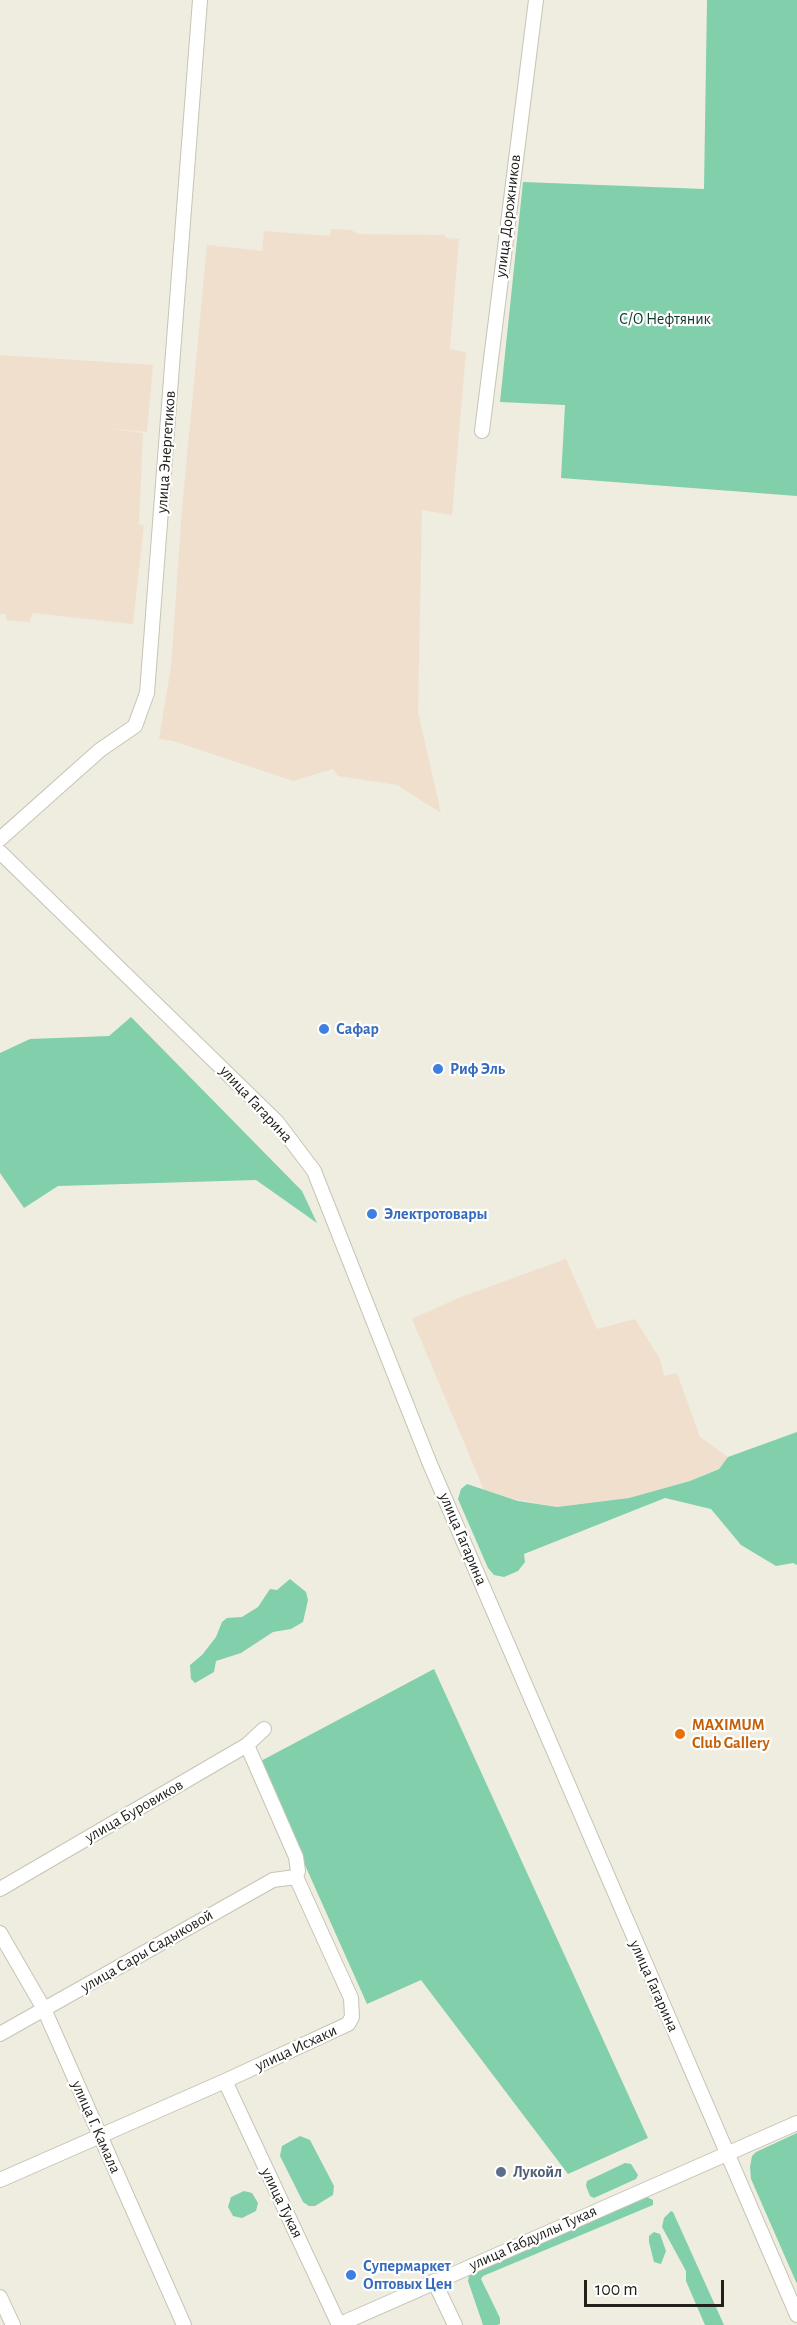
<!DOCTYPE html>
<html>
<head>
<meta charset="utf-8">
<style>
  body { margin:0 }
  #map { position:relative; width:797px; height:2325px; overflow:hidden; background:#efeddf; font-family:"Alegreya Sans",sans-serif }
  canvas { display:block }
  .scale { position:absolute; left:584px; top:2280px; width:140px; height:27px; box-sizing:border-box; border:3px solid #21201b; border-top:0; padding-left:8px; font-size:18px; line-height:21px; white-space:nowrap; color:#21201b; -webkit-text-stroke:4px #fff; paint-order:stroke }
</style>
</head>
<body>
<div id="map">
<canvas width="797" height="2325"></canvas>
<div class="scale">100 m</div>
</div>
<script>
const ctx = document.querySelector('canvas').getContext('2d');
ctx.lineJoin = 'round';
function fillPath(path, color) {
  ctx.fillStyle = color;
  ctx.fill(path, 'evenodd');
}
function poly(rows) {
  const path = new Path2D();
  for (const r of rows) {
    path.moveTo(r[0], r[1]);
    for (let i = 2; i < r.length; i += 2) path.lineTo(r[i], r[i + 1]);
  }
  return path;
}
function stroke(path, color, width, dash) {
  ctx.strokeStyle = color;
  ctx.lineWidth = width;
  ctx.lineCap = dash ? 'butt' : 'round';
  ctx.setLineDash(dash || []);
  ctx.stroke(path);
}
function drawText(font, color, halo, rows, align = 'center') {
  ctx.font = font + ' "Alegreya Sans",sans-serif';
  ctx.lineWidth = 4.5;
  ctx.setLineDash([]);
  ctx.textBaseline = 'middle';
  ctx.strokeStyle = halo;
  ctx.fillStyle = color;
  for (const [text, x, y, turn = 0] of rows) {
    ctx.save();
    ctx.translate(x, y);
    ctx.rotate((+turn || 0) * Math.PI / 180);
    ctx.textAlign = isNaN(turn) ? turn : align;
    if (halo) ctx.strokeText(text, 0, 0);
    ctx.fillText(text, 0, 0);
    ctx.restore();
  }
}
fillPath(poly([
  [331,229,351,230,358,234,444,235,447,238,459,239,450,349,466,352,452,515,422,510,418,712,441,813,397,785,338,776,333,769,293,781,173,741,159,739,171,667,182,509,207,245,262,251,264,231,330,236],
  [0,355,153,365,147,432,105,428,143,433,139,524,144,525,133,624,33,613,29,622,6,620,6,614,0,614],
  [566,1259,597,1329,635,1319,660,1359,664,1376,677,1373,700,1437,728,1457,719,1468,690,1481,629,1498,557,1507,518,1500,484,1490,412,1319,458,1298]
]), '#f1dfce');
fillPath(poly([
  [707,0,797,0,797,496,561,478,565,405,500,402,523,182,704,189],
  [131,1017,302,1191,317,1223,256,1180,58,1186,24,1208,0,1173,0,1053,30,1039,109,1036],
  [797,1432,797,1565,793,1563,776,1566,741,1545,711,1509,665,1498,524,1554,525,1562,518,1571,504,1577,494,1575,488,1568,458,1499,461,1489,467,1484,518,1501,557,1507,629,1498,690,1481,719,1469,728,1457],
  [290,1579,306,1592,308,1600,303,1622,291,1629,273,1632,241,1653,216,1661,214,1672,195,1683,191,1679,190,1665,202,1655,216,1637,222,1622,227,1618,242,1617,258,1607,270,1589,277,1590],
  [434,1669,648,2138,568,2174,421,1980,367,2004,259,1762],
  [797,2133,797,2284,751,2179,750,2167,752,2156,756,2152],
  [300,2136,310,2140,334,2186,333,2195,315,2206,309,2206,303,2202,280,2156,282,2146],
  [625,2163,631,2164,638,2175,636,2179,594,2198,590,2196,586,2186,587,2181],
  [244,2191,252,2193,258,2203,256,2211,242,2218,233,2216,228,2207,231,2197],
  [641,2194,653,2200,653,2205,483,2276,481,2279,500,2318,500,2324,497,2325,483,2325,468,2281,469,2275],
  [671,2211,673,2212,724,2325,705,2325,686,2281,686,2271,662,2227,664,2218],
  [654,2232,660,2234,666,2251,661,2264,654,2262,649,2242,649,2236]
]), '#81cfab');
const minor = poly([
  [482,431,536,0],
  [0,839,100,750,135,726,147,693,200,0],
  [0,852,277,1122,314,1171,430,1464,797,2315],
  [0,1889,247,1745,264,1729],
  [0,1933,44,2009,184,2325],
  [0,2034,273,1880,296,1877],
  [225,2081,339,2325],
  [0,2180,225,2081,348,2024,352,2017,351,1998,296,1877,298,1871,296,1857,247,1745],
  [434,2281,455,2325],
  [0,2297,13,2325],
  [338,2325,797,2123]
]);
stroke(minor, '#c6c4b6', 16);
stroke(minor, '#fff', 14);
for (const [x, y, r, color] of [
  [324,1029,6,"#3f7fe0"],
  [438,1069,6,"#3f7fe0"],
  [372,1214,6,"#3f7fe0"],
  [680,1734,6,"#e8710a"],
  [501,2172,6,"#5c6f8a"],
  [351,2275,6,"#3f7fe0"]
]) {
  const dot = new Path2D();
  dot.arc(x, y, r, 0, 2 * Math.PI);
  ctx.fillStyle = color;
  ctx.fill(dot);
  stroke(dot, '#fff', 2);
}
drawText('16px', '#21201b', '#fff', [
  ["улица Дорожников",508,216,-83],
  ["улица Энергетиков",166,452,-86],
  ["улица Гагарина",256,1104,47],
  ["улица Гагарина",463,1539,67],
  ["улица Буровиков",134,1811,-30],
  ["улица Сары Садыковой",147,1951,-30],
  ["улица Гагарина",654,1986,66],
  ["улица Исхаки",296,2048,-25],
  ["улица Г. Камала",96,2127,66],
  ["улица Тукая",282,2203,64],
  ["улица Габдуллы Тукая",533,2238,-24]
]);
drawText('16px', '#0d3a29', '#fff', [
  ["С/О Нефтяник",665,319]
]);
drawText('bold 16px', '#366cbe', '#fff', [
  ["Сафар",336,1029],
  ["Риф Эль",450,1069],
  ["Электротовары",384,1214],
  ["Супермаркет",363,2266],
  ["Оптовых Цен",363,2284]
], 'left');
drawText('bold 16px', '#c56008', '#fff', [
  ["MAXIMUM",692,1725],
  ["Club Gallery",692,1743]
], 'left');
drawText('bold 16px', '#4e5e75', '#fff', [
  ["Лукойл",513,2172]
], 'left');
</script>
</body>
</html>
